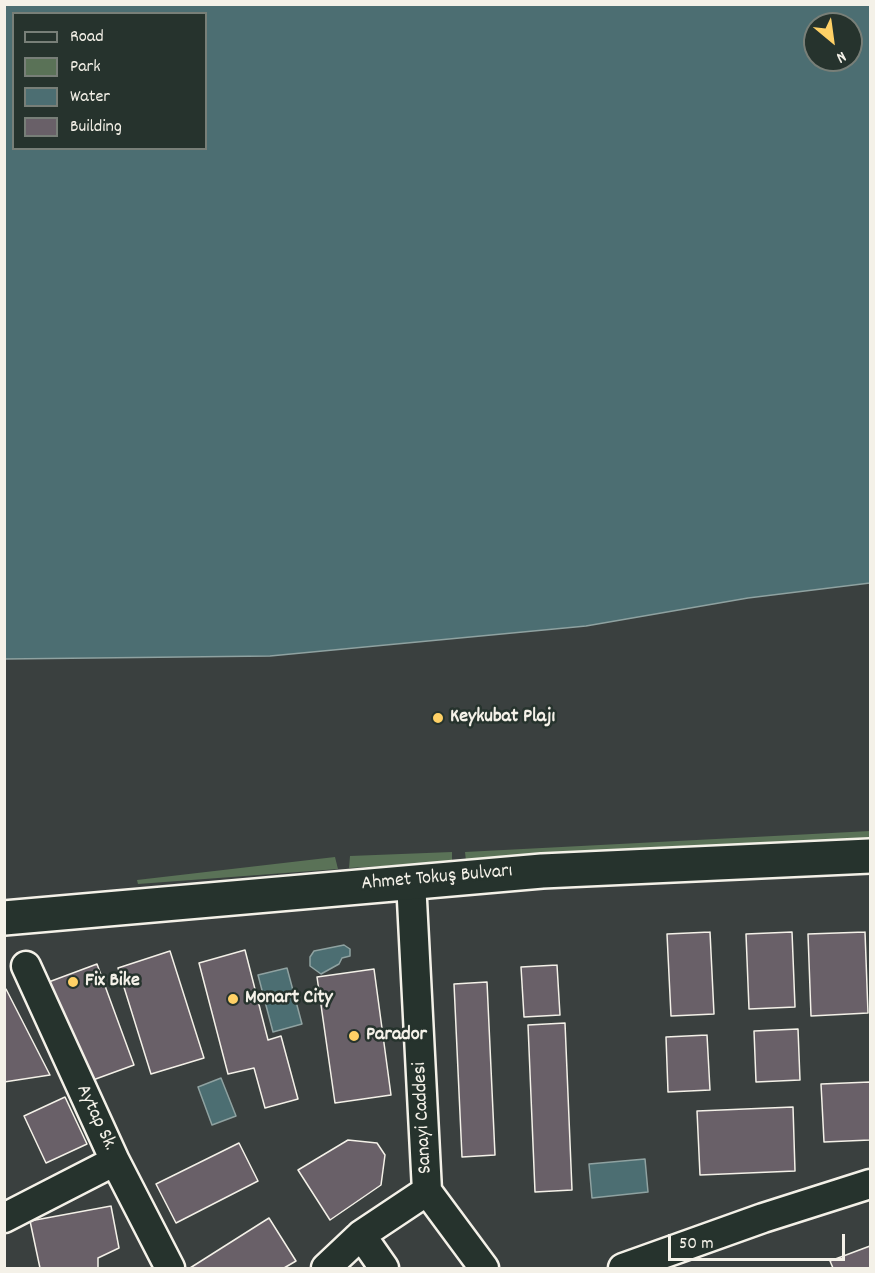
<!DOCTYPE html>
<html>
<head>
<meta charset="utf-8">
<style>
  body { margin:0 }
  #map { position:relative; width:875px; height:1273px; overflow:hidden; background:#3a403f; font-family:Dekko,sans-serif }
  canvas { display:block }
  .frame { position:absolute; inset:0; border:6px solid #f4f1e8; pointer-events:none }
  .legend { position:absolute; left:12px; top:12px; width:195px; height:138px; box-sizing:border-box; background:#26332d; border:2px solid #787f78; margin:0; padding:8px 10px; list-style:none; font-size:18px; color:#f4f1e8 }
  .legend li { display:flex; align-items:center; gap:12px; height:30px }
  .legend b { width:30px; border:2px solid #787f78 }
  .north { position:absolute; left:803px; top:12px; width:60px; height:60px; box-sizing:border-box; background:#26332d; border:2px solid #787f78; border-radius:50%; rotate:151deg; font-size:16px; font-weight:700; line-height:24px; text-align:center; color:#f4f1e8 }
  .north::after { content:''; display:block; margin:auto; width:21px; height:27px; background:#ffd166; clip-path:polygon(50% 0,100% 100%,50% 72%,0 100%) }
  .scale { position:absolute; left:668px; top:1234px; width:177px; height:27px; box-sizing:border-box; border:3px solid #f4f1e8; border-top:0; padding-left:8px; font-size:18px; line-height:21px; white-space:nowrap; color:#f4f1e8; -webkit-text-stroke:4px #26332d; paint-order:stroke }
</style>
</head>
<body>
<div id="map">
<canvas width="875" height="1273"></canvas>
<div class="frame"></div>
<ul class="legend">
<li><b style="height:8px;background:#26332d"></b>Road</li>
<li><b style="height:16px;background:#5a7257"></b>Park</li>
<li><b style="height:16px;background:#4c6e72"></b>Water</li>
<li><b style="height:16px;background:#696068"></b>Building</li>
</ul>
<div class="north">N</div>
<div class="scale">50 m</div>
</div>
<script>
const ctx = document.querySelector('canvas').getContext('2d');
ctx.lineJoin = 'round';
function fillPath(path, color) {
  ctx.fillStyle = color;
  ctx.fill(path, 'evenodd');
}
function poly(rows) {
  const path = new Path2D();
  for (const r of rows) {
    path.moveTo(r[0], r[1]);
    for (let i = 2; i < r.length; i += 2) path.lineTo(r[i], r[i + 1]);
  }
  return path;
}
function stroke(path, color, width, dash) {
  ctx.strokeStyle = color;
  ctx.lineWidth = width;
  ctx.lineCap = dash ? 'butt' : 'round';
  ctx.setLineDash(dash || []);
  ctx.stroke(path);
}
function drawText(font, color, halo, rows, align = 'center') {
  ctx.font = font + ' Dekko,sans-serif';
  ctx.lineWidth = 5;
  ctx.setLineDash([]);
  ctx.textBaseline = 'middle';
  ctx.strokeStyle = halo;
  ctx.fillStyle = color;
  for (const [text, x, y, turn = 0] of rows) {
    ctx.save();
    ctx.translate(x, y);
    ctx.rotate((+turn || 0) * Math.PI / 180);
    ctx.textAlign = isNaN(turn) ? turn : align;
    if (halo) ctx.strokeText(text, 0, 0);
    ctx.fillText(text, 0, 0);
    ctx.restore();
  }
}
fillPath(poly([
  [870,831,870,842,466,861,465,852],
  [452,852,452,862,349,868,350,856],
  [335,857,338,869,138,884,137,880]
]), '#5a7257');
const water = poly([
  [4,5,870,5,870,583,748,598,586,626,270,656,5,659,4,5],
  [14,14,206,14,206,148,14,148,14,14],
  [815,24,851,24,851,60,815,60,815,24],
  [344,945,350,949,350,956,342,958,339,964,321,974,310,966,310,957,314,951,344,945],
  [287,968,302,1024,273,1032,258,975,287,968],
  [221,1078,236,1116,212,1125,198,1087,221,1078],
  [645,1159,648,1192,592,1198,589,1164,645,1159]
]);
fillPath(water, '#4c6e72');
stroke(water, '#8fa2a1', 1.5);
const building = poly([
  [710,932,714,1014,671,1016,667,934,710,932],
  [792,932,795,1007,749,1009,746,934,792,932],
  [865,932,868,1013,811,1016,808,934,865,932],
  [245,950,268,1040,281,1036,298,1099,265,1108,254,1068,228,1074,199,963,245,950],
  [170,951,204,1058,151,1074,118,968,170,951],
  [97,964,134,1065,82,1084,46,983,97,964],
  [557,965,560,1015,524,1017,521,967,557,965],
  [374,969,391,1095,335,1103,317,977,374,969],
  [487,982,495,1155,462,1157,454,984,487,982],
  [4,989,6,989,50,1075,4,1082,4,989],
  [565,1023,572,1190,535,1192,528,1025,565,1023],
  [798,1029,800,1080,756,1082,754,1031,798,1029],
  [707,1035,710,1090,668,1092,666,1037,707,1035],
  [870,1082,870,1140,824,1142,821,1084,870,1082],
  [65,1097,87,1144,46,1163,24,1116,65,1097],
  [793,1107,795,1171,700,1175,697,1111,793,1107],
  [348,1140,377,1143,385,1155,381,1185,330,1220,298,1170,348,1140],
  [239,1143,258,1181,176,1223,156,1184,239,1143],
  [111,1206,119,1248,98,1258,98,1268,40,1268,30,1221,111,1206],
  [269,1218,296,1261,284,1268,190,1268,269,1218],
  [870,1246,870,1268,833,1268,830,1261,870,1246]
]);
fillPath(building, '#696068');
stroke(building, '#f4f1e8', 1.5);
const minor = poly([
  [26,966,115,1161,170,1268],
  [427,1191,484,1268],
  [4,1218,115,1161],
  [361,1235,384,1268],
  [326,1268,361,1235,427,1191,411,881],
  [623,1268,763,1218,870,1184]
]);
const secondary = poly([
  [4,918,542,871,870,856]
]);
stroke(minor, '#f4f1e8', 33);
stroke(secondary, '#f4f1e8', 38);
stroke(minor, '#26332d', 28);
stroke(secondary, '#26332d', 33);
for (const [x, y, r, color] of [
  [438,718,6,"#ffd166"],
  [73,982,6,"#ffd166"],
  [233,999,6,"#ffd166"],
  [354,1036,6,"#ffd166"]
]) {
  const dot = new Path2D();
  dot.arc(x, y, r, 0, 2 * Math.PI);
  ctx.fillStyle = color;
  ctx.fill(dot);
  stroke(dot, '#26332d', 2);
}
drawText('bold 20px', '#f4f1e8', '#26332d', [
  ["Keykubat Plajı",450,718],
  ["Fix Bike",85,982],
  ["Monart City",245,999],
  ["Parador",366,1036]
], 'left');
drawText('20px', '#f4f1e8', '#26332d', [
  ["Ahmet Tokuş Bulvarı",437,879,-5],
  ["Aytap Sk.",95,1118,65],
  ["Sanayi Caddesi",424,1118,-93]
]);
</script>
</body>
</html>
